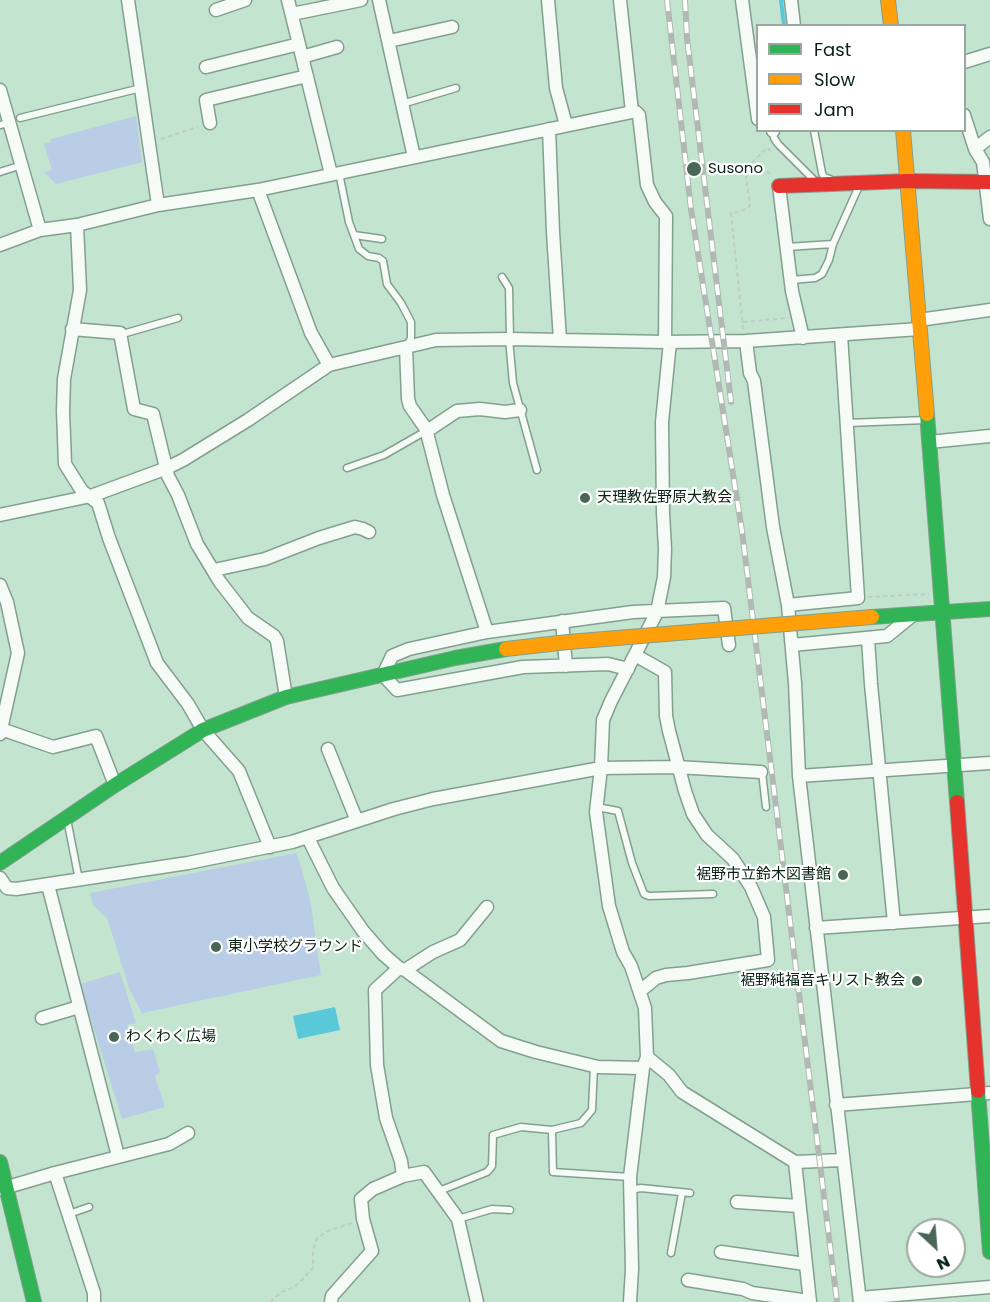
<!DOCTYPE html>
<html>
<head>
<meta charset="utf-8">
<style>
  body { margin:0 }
  #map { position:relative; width:990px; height:1302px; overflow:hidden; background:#c3e5d0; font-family:Poppins,sans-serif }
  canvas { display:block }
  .legend { position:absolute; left:756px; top:24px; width:210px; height:108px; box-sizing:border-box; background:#fff; border:2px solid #9ca6a1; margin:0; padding:8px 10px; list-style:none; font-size:18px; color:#082114 }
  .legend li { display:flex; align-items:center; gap:12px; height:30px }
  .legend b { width:30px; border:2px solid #9ca6a1 }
  .north { position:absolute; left:906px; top:1218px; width:60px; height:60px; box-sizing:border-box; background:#fff; border:2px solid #9ca6a1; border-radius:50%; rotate:154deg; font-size:16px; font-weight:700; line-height:24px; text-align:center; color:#082114 }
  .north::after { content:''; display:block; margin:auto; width:21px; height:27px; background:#496656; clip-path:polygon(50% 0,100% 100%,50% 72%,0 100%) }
</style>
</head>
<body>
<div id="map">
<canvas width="990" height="1302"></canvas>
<ul class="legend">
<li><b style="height:8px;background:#30b455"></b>Fast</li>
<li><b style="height:8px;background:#ff9f0a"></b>Slow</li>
<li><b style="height:8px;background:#e5322d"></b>Jam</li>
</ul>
<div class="north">N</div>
</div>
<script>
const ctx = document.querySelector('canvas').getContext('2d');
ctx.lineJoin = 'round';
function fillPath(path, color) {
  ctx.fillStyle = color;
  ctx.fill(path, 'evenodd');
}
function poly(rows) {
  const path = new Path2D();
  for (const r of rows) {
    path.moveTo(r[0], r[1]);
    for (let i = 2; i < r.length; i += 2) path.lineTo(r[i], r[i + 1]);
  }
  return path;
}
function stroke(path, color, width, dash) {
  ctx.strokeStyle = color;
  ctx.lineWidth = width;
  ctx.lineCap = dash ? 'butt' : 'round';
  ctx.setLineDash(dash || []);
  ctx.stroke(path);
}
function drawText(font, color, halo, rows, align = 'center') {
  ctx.font = font + ' Poppins,"Noto Sans JP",sans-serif';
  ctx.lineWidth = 4.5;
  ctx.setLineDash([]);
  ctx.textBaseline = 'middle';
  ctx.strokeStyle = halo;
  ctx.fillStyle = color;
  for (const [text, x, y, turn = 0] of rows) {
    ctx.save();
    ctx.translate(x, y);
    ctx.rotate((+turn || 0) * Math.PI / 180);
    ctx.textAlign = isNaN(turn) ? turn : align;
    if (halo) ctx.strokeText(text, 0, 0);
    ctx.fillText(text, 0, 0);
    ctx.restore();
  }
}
fillPath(poly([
  [136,116,142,162,56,184,44,172,52,170,44,144,51,142,51,139],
  [297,853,310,899,321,975,142,1013,130,991,107,918,93,905,90,893],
  [120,972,136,1023,127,1025,135,1052,153,1049,160,1072,155,1076,165,1107,122,1119,80,984]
]), '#b9cde6');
fillPath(poly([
  [335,1007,340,1030,298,1039,293,1016]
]), '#59c9da');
stroke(poly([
  [781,0,784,26]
]), '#59c9da', 4);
const lane = poly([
  [402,104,456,88],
  [20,118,141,88],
  [0,125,9,123],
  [814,130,822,173,824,177,830,179],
  [773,132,774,138,778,144,816,182],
  [0,172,22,165],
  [339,173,349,222,359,249,368,256,379,258,383,261,387,284,401,303,411,322,411,338,407,346],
  [354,235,382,239],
  [787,247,833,244],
  [502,277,509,288,510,339],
  [791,280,815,278,822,274,829,260,833,244,859,186],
  [120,333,126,333,178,318],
  [509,339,513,383,537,470],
  [847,423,926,420],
  [347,468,384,455,426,431],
  [762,772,766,807],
  [597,807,618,811,632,863,644,894,649,896,713,894],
  [67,819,79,880],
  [552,1130,553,1172,630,1177],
  [630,1190,641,1188,690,1193],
  [439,1191,487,1172,492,1166,493,1135,521,1127,552,1130,581,1123,592,1110,594,1066],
  [69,1214,89,1207],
  [458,1219,492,1209,510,1210],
  [671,1253,682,1193]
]);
const street = poly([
  [128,0,158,205],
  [288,0,331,174],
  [379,0,414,157],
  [548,0,556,88,566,125],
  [620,0,632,112,636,112,639,115,647,185,655,202,666,216,665,342],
  [742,0,758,119],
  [791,0,794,26],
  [216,10,245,0],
  [292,14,361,0],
  [389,41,452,27],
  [302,57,337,47],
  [964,62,990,54],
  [206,67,299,44],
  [0,90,40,230],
  [964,115,975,149,983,162,990,219],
  [210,123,206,100,307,76],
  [549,129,553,232,560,340],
  [773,130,773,131],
  [975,149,990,137],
  [779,186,792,291,803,338],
  [258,190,311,333,329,365],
  [77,225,80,290,64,379,63,411,65,464,82,491,98,503,109,538,157,663,188,704,203,730,239,771,270,847],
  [0,245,40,230,77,225,158,205,258,190,632,112],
  [919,320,990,310],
  [72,329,120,333,134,409,153,414,168,476,178,495,197,544,220,582,248,618,274,636,277,641,286,697],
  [746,341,750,373,754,381,773,527,788,605,795,683,799,776,860,1302],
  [406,347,408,399,410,406,426,429,443,495,487,632],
  [427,431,457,411,480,409,505,412,520,410],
  [929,442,990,436],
  [0,515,91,496,167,468,183,460,248,420,329,365,436,340,510,339,665,342,746,341,919,329],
  [214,570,265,559,319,538,355,527,363,529,369,532],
  [0,585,7,602,18,653,0,734],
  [788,605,858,598,841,335],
  [562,621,566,666],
  [868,639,871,684,894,923],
  [792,645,887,636,914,614],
  [635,655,665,672,666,716,669,731,685,791,693,814,707,835,733,859,751,887,764,917,768,960,688,973,666,975,656,978,640,991],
  [628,669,608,664,523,667,397,690,383,675,392,656,409,649,487,632,633,612,724,608,729,645],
  [1,729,53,747,96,736,115,785],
  [328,749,357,821],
  [799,776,990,763],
  [308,838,333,888,363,931,383,954,399,968,405,970,501,1041,536,1052,598,1067,643,1068],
  [0,878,7,888,16,889,188,863,292,842,394,809,433,799,601,768,677,767,761,772],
  [48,885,118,1156],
  [816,928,990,916],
  [405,970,433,952,460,940,487,907],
  [42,1018,79,1007],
  [647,1057,669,1075,682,1092,795,1162,843,1160],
  [836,1105,990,1093],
  [795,1162,810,1302],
  [55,1173,94,1293,94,1302],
  [403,1176,424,1172,458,1219,477,1302],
  [1,1189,55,1173,169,1144,188,1133],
  [737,1202,799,1206],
  [721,1252,805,1264],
  [688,1280,743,1289,752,1293,809,1301],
  [860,1298,990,1287],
  [331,1302,332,1296,372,1251,363,1219,361,1199,373,1189,403,1176,401,1161,386,1118,377,1065,375,990,399,968],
  [630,1302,632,1269,630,1177,643,1068,647,1057,645,1008,631,966,623,952,609,906,596,812,601,768,603,720,611,701,657,612,664,577,665,549,663,513,662,422,670,342]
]);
const fast = poly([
  [927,414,957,802],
  [872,617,990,609],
  [0,863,115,785,203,730,286,697,455,658,506,649],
  [978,1091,990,1252],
  [0,1162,34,1302]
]);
const slow = poly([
  [888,0,891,26],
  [903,130,927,414]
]);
const jam = poly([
  [779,186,908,181,990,182],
  [957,802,978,1091]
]);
stroke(lane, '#849f8f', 9);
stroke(street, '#849f8f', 15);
stroke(fast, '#849f8f', 16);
stroke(slow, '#849f8f', 16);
stroke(jam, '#849f8f', 16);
stroke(poly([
  [161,139,198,127],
  [746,168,767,148,772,152],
  [743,322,788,318],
  [743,329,731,213,740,212,750,206,745,170,772,173],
  [868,597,929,594],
  [270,1302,282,1292,295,1287,313,1268,313,1251,317,1238,330,1230,352,1223]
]), '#c2ccc6', 2, [4.5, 3]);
stroke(lane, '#f6fbf8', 6);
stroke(street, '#f6fbf8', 12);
stroke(fast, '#30b455', 14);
stroke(slow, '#ff9f0a', 14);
stroke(jam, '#e5322d', 14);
const rail = poly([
  [667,0,691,209,742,531,837,1302],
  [685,0,687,38,731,402]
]);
stroke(rail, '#b0b9b4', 6);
stroke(rail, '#fff', 4, [11]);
const slowBridge = poly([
  [506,649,568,642,872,617]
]);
stroke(slowBridge, '#849f8f', 16, []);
stroke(slowBridge, '#ff9f0a', 14);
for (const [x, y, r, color] of [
  [694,169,8,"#496656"],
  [585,498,6,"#496656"],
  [843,875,6,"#496656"],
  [216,947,6,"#496656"],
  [917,981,6,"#496656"],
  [114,1037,6,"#496656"]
]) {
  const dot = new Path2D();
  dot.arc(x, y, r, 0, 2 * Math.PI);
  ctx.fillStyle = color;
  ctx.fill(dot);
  stroke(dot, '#fff', 2);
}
drawText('15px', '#082114', '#fff', [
  ["Susono",708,169],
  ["天理教佐野原大教会",597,498],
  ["裾野市立鈴木図書館",831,875,"right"],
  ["東小学校グラウンド",228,947],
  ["裾野純福音キリスト教会",905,981,"right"],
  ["わくわく広場",126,1037]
], 'left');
</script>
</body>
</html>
